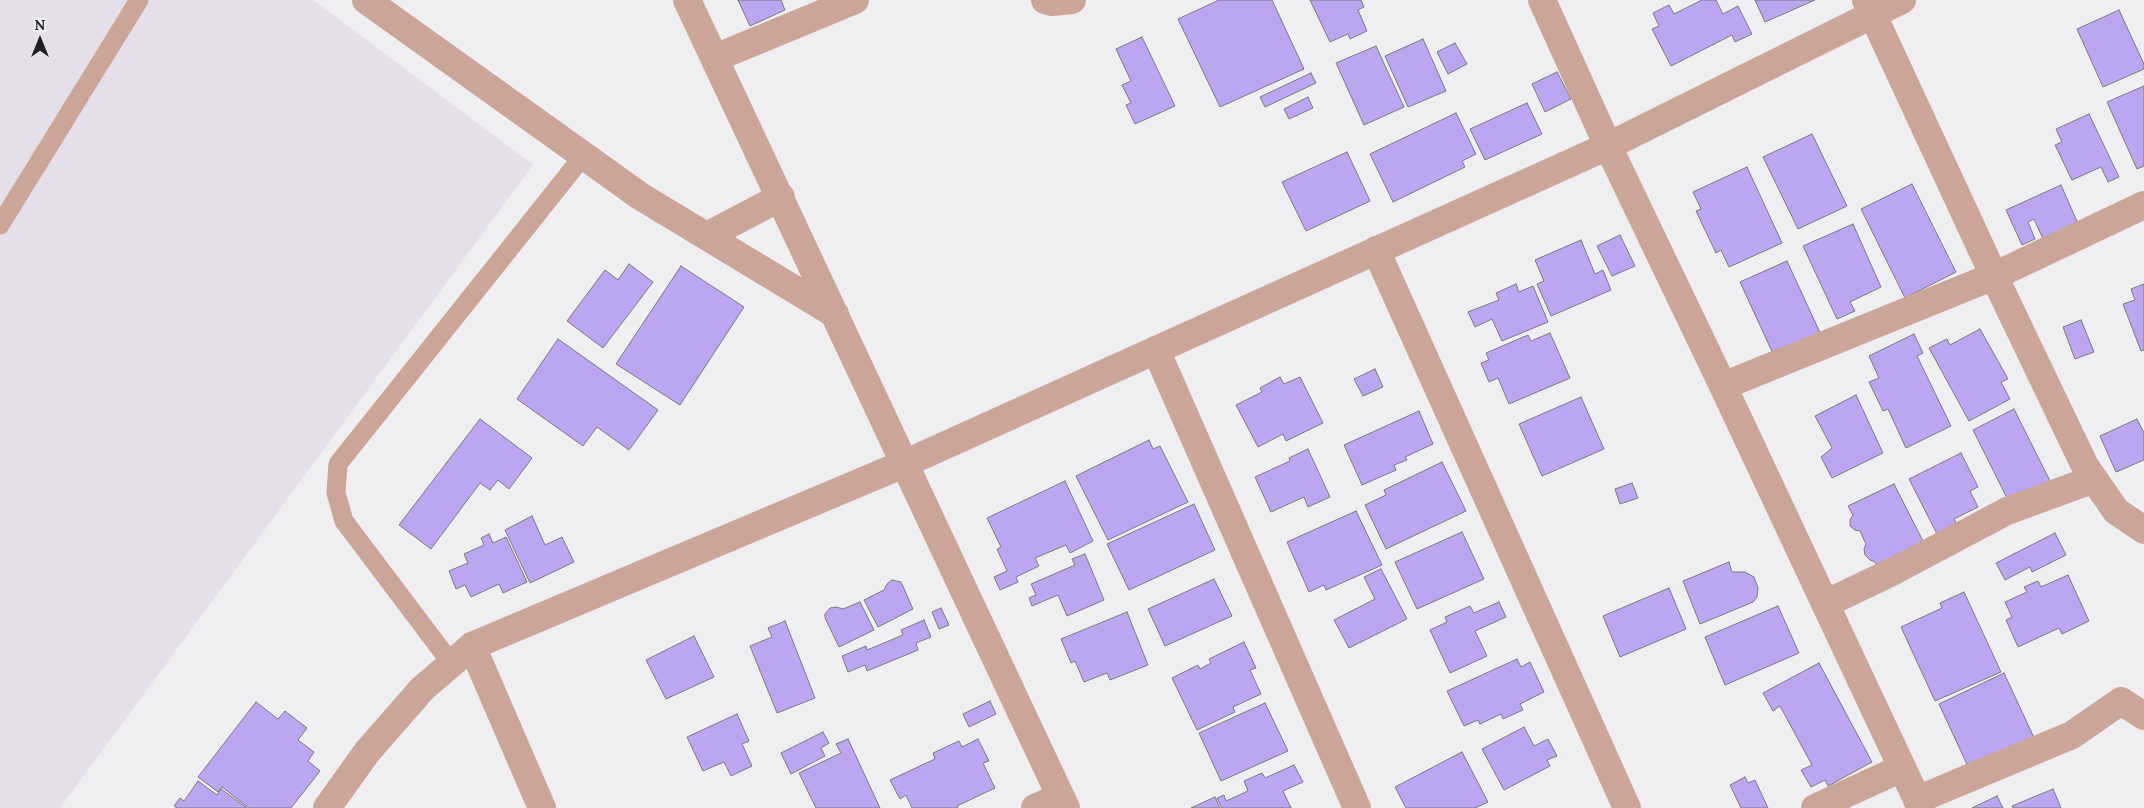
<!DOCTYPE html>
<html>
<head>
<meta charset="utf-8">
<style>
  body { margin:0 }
  #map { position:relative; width:2144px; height:808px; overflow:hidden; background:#efeef1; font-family:Lora,serif }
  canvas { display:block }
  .north { position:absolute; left:15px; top:15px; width:50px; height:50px; -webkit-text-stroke:4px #efeef1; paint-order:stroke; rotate:0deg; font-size:14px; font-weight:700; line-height:20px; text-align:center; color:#201f21 }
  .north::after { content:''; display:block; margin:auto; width:18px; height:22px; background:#201f21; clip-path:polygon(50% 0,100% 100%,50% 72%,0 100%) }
</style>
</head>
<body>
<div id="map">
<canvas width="2144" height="808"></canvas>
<div class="north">N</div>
</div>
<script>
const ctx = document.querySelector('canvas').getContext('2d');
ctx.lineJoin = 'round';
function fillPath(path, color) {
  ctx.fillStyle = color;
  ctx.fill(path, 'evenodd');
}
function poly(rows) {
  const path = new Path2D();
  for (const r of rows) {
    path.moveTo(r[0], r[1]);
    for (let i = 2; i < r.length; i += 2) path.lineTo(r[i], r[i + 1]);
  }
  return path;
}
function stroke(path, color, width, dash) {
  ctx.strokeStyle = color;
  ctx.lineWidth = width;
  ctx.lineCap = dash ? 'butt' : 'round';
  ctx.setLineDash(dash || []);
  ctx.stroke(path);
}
fillPath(poly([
  [0,0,313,0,533,165,60,808,0,808]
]), '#e5dfe9');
const building = poly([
  [738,0,781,0,785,10,750,26,738,0],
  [1219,0,1272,0,1304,69,1220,107,1178,19,1219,0],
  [1310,0,1361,0,1364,7,1358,10,1367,31,1350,39,1348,34,1330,42,1310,0],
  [1702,0,1716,0,1723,14,1738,6,1752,34,1735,42,1732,35,1671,66,1652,29,1659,26,1653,13,1669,5,1674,14,1702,0],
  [1755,0,1815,0,1765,22,1755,0],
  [2119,10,2144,64,2144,69,2103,87,2077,29,2119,10],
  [1142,37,1175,106,1135,124,1126,105,1131,103,1122,85,1131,81,1116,49,1142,37],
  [1423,39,1446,91,1408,107,1385,56,1423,39],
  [1455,43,1467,64,1448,74,1437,52,1455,43],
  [1376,46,1404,107,1364,125,1336,63,1376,46],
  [1557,72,1571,99,1545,112,1532,84,1557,72],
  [1311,73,1316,83,1265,107,1260,97,1311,73],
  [2144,86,2144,166,2137,169,2107,102,2144,86],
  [1308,97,1313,108,1289,119,1284,109,1308,97],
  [1527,103,1542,134,1485,160,1470,129,1527,103],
  [1456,113,1476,154,1462,161,1465,167,1393,202,1370,154,1456,113],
  [2089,114,2119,177,2108,182,2101,167,2072,180,2055,145,2062,142,2056,129,2089,114],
  [1812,134,1847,206,1798,229,1763,157,1812,134],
  [1347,152,1370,201,1306,231,1282,182,1347,152],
  [1747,167,1782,243,1729,267,1721,250,1716,253,1696,211,1701,209,1693,192,1747,167],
  [1912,184,1956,272,1905,298,1861,209,1912,184],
  [2061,185,2080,228,2045,243,2034,219,2028,222,2035,239,2022,245,2006,210,2061,185],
  [1853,224,1881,287,1850,302,1855,311,1837,319,1803,246,1853,224],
  [1620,235,1635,266,1612,276,1597,246,1620,235],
  [1581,240,1595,274,1603,270,1611,290,1551,316,1537,284,1544,281,1535,260,1581,240],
  [1787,261,1822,337,1775,358,1740,282,1787,261],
  [629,264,653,282,603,348,567,321,605,270,618,280,629,264],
  [681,266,744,307,680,405,616,364,681,266],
  [1516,284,1519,292,1533,286,1548,322,1502,341,1492,319,1475,327,1468,312,1499,300,1496,293,1516,284],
  [2144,284,2144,350,2141,351,2123,304,2135,300,2131,289,2144,284],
  [2081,320,2094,352,2075,359,2063,327,2081,320],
  [1980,329,2008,379,2001,382,2010,399,1969,421,1929,348,1947,339,1950,345,1980,329],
  [1550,333,1570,378,1509,404,1498,378,1489,382,1481,363,1489,360,1486,353,1528,335,1531,341,1550,333],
  [1914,334,1923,353,1917,356,1951,426,1906,448,1888,409,1883,411,1869,382,1879,378,1869,356,1914,334],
  [558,339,658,410,629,450,597,427,583,446,517,399,558,339],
  [1375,369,1383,387,1363,396,1354,379,1375,369],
  [1280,377,1284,384,1300,377,1323,423,1286,441,1283,434,1258,447,1236,405,1262,392,1260,388,1280,377],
  [1856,395,1883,453,1832,478,1821,457,1832,448,1815,416,1856,395],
  [1581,397,1604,449,1542,476,1519,424,1581,397],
  [2014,409,2053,487,2008,500,1973,430,2014,409],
  [1419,411,1433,444,1405,457,1407,460,1394,465,1396,470,1362,485,1344,445,1419,411],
  [480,419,532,458,509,489,498,480,490,490,480,483,431,549,399,525,480,419],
  [2137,419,2144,433,2144,460,2116,472,2100,436,2137,419],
  [1149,440,1153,449,1160,446,1188,502,1108,540,1076,476,1149,440],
  [1308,449,1330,497,1308,507,1304,497,1271,512,1255,477,1290,461,1289,458,1308,449],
  [1961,453,1978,487,1970,491,1978,507,1954,519,1958,526,1938,536,1909,479,1961,453],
  [1442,462,1466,511,1386,549,1365,505,1386,495,1384,490,1442,462],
  [1065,481,1093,541,1070,553,1066,545,1035,558,1039,566,1016,577,1018,582,1000,590,994,577,1007,571,997,549,1001,547,987,518,1065,481],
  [1632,483,1638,498,1620,504,1615,489,1632,483],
  [1894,484,1924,543,1877,566,1875,562,1870,560,1865,555,1864,549,1866,544,1860,531,1855,530,1850,526,1850,520,1853,515,1848,506,1894,484],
  [1194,504,1215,550,1129,590,1107,544,1194,504],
  [1356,511,1382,565,1326,590,1324,585,1309,592,1287,542,1356,511],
  [532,516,545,545,562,537,574,562,530,583,505,530,532,516],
  [1462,532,1484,579,1417,609,1395,562,1462,532],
  [2055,533,2066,555,2032,572,2030,567,2005,580,1996,563,2055,533],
  [489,534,493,543,506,537,527,582,503,593,499,584,471,597,465,585,456,589,449,571,468,563,464,554,484,545,481,538,489,534],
  [1085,554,1104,600,1067,616,1058,595,1032,606,1029,598,1036,595,1031,584,1075,565,1072,559,1085,554],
  [1729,562,1732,572,1745,572,1754,577,1758,588,1757,597,1753,602,1700,624,1683,581,1729,562],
  [1381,569,1407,619,1349,648,1334,620,1375,599,1364,577,1381,569],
  [2068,575,2089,621,2062,634,2059,628,2018,647,2006,620,2012,617,2005,602,2027,592,2024,587,2038,581,2041,587,2068,575],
  [1214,579,1232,616,1165,646,1148,609,1214,579],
  [892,580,901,582,913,609,878,627,864,600,884,590,887,584,892,580],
  [1669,588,1686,629,1620,657,1603,616,1669,588],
  [1964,592,2001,672,1935,701,1901,627,1942,608,1940,603,1964,592],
  [860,602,874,630,839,647,825,618,825,614,830,608,836,607,843,609,860,602],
  [1499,602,1506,617,1475,631,1487,656,1450,673,1430,630,1447,622,1445,617,1470,606,1474,613,1499,602],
  [1778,606,1799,653,1725,685,1705,637,1778,606],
  [941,608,949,625,939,629,932,612,941,608],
  [1127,612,1148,665,1110,680,1107,673,1084,682,1075,661,1071,663,1061,639,1127,612],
  [924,620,931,637,916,643,918,650,867,671,865,665,848,672,842,656,866,646,867,650,903,635,901,630,924,620],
  [785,621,815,698,777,713,750,646,772,637,768,628,785,621],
  [694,636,714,677,666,699,646,660,694,636],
  [1244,642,1256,668,1250,670,1261,694,1233,707,1235,712,1197,730,1172,678,1198,665,1200,669,1211,663,1209,659,1244,642],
  [1517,659,1521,667,1530,662,1544,692,1520,704,1523,710,1503,719,1501,714,1480,724,1478,720,1464,726,1447,691,1517,659],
  [1819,663,1872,762,1828,786,1825,780,1811,787,1801,770,1812,765,1780,706,1773,711,1763,693,1819,663],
  [2004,673,2036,742,1971,773,1939,704,2004,673],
  [990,701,996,714,969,727,963,714,990,701],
  [256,702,278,719,285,711,307,728,298,740,314,752,308,761,320,771,291,808,249,808,222,787,218,792,198,777,256,702],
  [1265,703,1288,751,1221,781,1199,733,1265,703],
  [737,714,749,741,742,744,752,766,731,776,724,762,703,771,687,737,737,714],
  [1524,727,1534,746,1548,739,1557,756,1547,760,1550,766,1504,790,1482,749,1524,727],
  [823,732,829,743,821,748,825,756,791,774,781,753,823,732],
  [848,739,880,808,816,808,799,773,841,753,836,744,848,739],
  [978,739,989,761,983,763,995,788,957,806,958,808,912,808,906,795,900,799,890,780,935,759,933,753,959,741,962,747,978,739],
  [1462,752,1488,802,1475,808,1406,808,1395,787,1462,752],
  [1294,765,1303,782,1283,791,1291,808,1222,808,1217,798,1224,795,1226,801,1248,791,1244,781,1262,773,1265,778,1294,765],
  [1745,777,1748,783,1755,780,1768,808,1741,808,1730,785,1745,777],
  [198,781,217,795,221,789,247,808,177,808,174,806,180,798,184,801,198,781],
  [2053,789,2061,808,2013,808,2012,806,2053,789],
  [1997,796,2003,808,1972,808,1997,796],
  [1215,797,1220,808,1191,808,1215,797]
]);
fillPath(building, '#bca6f2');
stroke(building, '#79787b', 1);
stroke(poly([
  [0,225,139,0],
  [451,663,344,521,336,493,338,464,584,155]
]), '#cba597', 19);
stroke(poly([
  [366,0,640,196,835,314],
  [687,0,1066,808],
  [1045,0,1052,2,1072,0],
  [1542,0,1608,146,1723,386,1921,808],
  [1866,0,1994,276,2085,466,2116,511,2144,530],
  [715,58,855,0],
  [707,236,781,197],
  [1376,250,1627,808],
  [1156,350,1357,808],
  [1723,386,1994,276,2144,205],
  [1825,604,1894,571,2007,511,2094,479],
  [472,646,542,808],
  [1917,800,2072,735,2121,701,2144,716],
  [1035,808,1061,797],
  [1815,808,1902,768]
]), '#cba597', 28);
stroke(poly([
  [327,808,367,752,422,689,472,646,906,463,1156,350,1608,146,1902,0]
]), '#cba597', 28);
</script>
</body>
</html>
